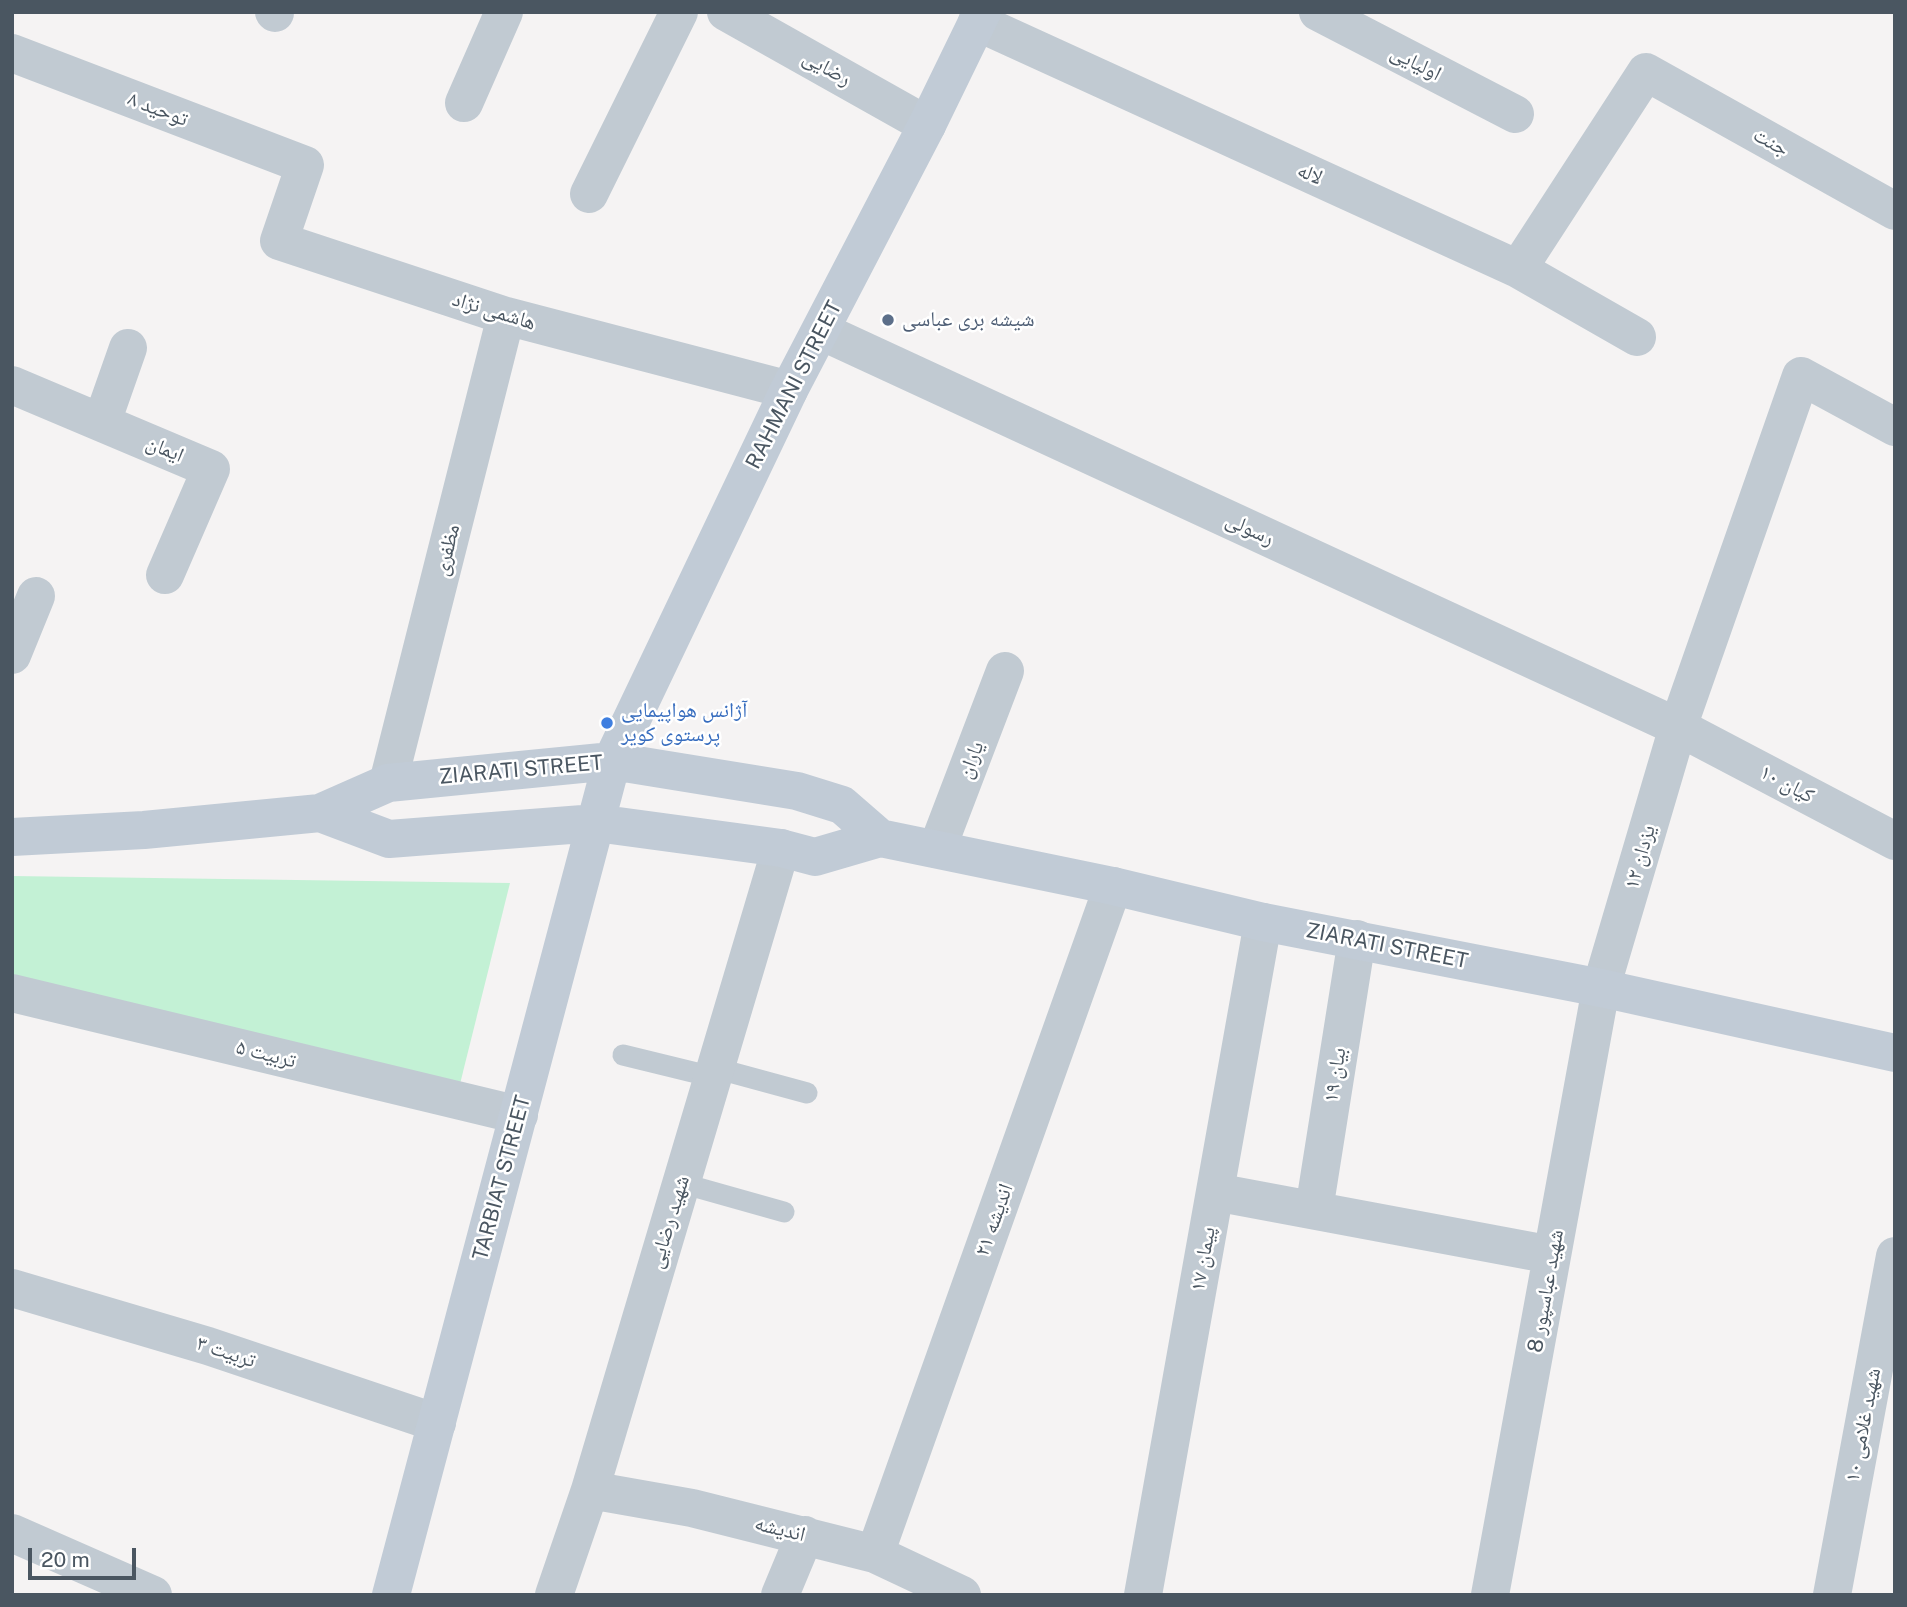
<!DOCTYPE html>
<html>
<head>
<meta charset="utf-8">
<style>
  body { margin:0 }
  #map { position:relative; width:1907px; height:1607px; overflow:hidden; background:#f5f3f3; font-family:"Public Sans",sans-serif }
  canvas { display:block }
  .frame { position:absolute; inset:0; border:14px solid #4a5661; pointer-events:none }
  .scale { position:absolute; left:28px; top:1548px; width:108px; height:32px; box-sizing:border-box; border:4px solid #4a5661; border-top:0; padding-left:9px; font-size:21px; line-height:24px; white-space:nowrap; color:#4a5661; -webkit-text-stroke:5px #fff; paint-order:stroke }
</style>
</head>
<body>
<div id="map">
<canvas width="1907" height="1607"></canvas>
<div class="frame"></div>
<div class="scale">20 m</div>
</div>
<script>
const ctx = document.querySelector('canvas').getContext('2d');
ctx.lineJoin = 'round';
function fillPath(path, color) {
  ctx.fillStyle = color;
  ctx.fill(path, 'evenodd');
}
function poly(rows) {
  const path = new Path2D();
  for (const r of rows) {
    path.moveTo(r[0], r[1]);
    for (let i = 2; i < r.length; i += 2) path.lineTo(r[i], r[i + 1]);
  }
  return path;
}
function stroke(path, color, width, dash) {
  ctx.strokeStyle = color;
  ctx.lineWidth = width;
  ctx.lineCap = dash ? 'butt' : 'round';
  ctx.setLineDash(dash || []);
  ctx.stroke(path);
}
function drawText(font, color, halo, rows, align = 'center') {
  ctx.font = font + ' "Public Sans","Noto Naskh Arabic",sans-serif';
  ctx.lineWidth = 5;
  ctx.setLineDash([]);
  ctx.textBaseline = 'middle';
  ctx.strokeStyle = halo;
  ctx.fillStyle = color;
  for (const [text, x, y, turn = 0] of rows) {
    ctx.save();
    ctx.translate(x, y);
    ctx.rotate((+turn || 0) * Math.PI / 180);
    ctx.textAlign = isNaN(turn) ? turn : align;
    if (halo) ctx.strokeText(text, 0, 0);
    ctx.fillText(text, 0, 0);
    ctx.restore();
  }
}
fillPath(poly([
  [12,876,510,883,456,1100,12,993]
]), '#c3f1d5');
stroke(poly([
  [623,1055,713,1077],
  [715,1068,807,1093],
  [681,1183,784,1212]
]), '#c1cad2', 21);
stroke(poly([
  [274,12,275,13],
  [726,12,927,125],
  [1318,12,1515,114],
  [977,22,1518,269,1637,337],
  [12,53,305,165,279,241,506,316,789,390],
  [464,103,504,12],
  [589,194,679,12],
  [1518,269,1646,72,1895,211],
  [821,331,1678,727,1895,841],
  [12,385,211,469,165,575],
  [102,422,128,348],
  [12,655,36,596],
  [388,783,506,316],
  [937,849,1005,671],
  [12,993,519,1115],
  [1215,1192,1552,1255],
  [1314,1210,1357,939],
  [12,1288,208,1346,437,1423],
  [590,1490,692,1508,875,1554,962,1595],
  [12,1533,153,1595],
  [875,1554,1113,886],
  [554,1595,590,1490,781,848],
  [780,1595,805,1535],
  [1143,1595,1263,922],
  [1490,1595,1601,988,1678,727,1801,376,1895,427],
  [1832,1595,1895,1256]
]), '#c1cad2', 38);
stroke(poly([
  [320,813,389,839,596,823,781,848,815,857,880,838,1113,886,1263,922,1601,988,1895,1053],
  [12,837,144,830,320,813,388,783,612,761,797,791,842,805,880,838],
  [391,1595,612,761,789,390,927,125,982,12]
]), '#c1cbd6', 38);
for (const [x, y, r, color] of [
  [888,320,7,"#5c6f8a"],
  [607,723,7,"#3f7fe0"]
]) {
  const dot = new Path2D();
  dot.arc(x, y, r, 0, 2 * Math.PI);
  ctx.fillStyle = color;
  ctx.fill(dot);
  stroke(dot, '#fff', 2.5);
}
drawText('21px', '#4a5661', '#fff', [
  ["اولیایی",1416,63,27],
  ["رضایی",827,68,29],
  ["توحید ۸",158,109,21],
  ["جنت",1771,142,29],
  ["لاله",1310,174,24],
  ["هاشمی نژاد",494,311,17],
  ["RAHMANI STREET",794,385,-63],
  ["ایمان",165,449,23],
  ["رسولی",1250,529,25],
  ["مظفری",447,550,-76],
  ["یاران",971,760,-69],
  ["ZIARATI STREET",521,770,-5],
  ["کیان ۱۰",1787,784,28],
  ["یزدان ۱۲",1640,857,-74],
  ["ZIARATI STREET",1387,946,11],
  ["تربیت ۵",266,1054,14],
  ["بیان ۱۹",1335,1075,-81],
  ["TARBIAT STREET",502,1178,-75],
  ["اندیشه ۲۱",994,1220,-70],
  ["شهید رضایی",669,1222,-73],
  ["پیمان ۱۷",1203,1259,-80],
  ["شهید عباسپور 8",1546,1291,-80],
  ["تربیت ۳",226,1352,18],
  ["شهید غلامی ۱۰",1863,1425,-79],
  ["اندیشه",780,1529,14]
]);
drawText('21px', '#4e5e75', '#fff', [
  ["شیشه بری عباسی",902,320]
], 'left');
drawText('21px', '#366cbe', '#fff', [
  ["آژانس هواپیمایی",621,711],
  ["پرستوی کویر",621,735]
], 'left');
</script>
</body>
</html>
